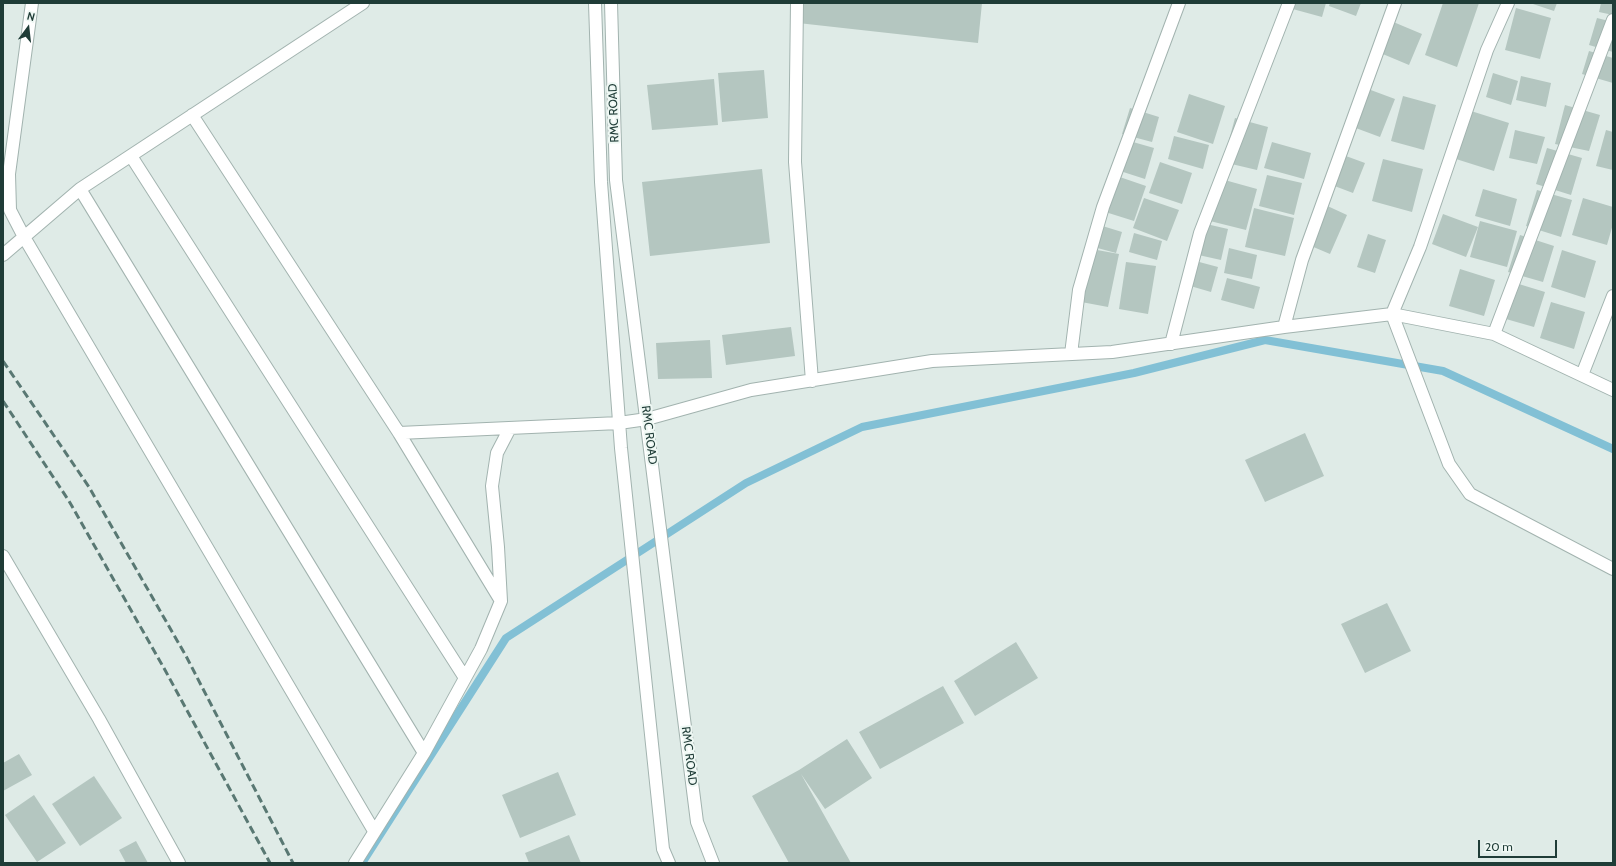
<!DOCTYPE html>
<html>
<head>
<meta charset="utf-8">
<style>
  body { margin:0 }
  #map { position:relative; width:1616px; height:866px; overflow:hidden; background:#dfebe7; font-family:Cabin,sans-serif }
  canvas { display:block }
  .frame { position:absolute; inset:0; border:4px solid #1f3c37; pointer-events:none }
  .north { position:absolute; left:8px; top:8px; width:40px; height:40px; -webkit-text-stroke:3px #eff8f4; paint-order:stroke; rotate:15deg; font-size:11px; font-weight:700; line-height:16px; text-align:center; color:#1f3c37 }
  .north::after { content:''; display:block; margin:auto; width:14px; height:18px; background:#1f3c37; clip-path:polygon(50% 0,100% 100%,50% 72%,0 100%) }
  .scale { position:absolute; left:1478px; top:840px; width:79px; height:18px; box-sizing:border-box; border:2px solid #1f3c37; border-top:0; padding-left:5px; font-size:12px; line-height:14px; white-space:nowrap; color:#1f3c37; -webkit-text-stroke:3px #eff8f4; paint-order:stroke }
</style>
</head>
<body>
<div id="map">
<canvas width="1616" height="866"></canvas>
<div class="frame"></div>
<div class="north">N</div>
<div class="scale">20 m</div>
</div>
<script>
const ctx = document.querySelector('canvas').getContext('2d');
ctx.lineJoin = 'round';
function poly(rows) {
  const path = new Path2D();
  for (const r of rows) {
    path.moveTo(r[0], r[1]);
    for (let i = 2; i < r.length; i += 2) path.lineTo(r[i], r[i + 1]);
  }
  return path;
}
function stroke(path, color, width, dash) {
  ctx.strokeStyle = color;
  ctx.lineWidth = width;
  ctx.lineCap = dash ? 'butt' : 'round';
  ctx.setLineDash(dash || []);
  ctx.stroke(path);
}
function fillPath(path, color) {
  ctx.fillStyle = color;
  ctx.fill(path, 'evenodd');
}
function drawText(font, color, halo, rows, align = 'center') {
  ctx.font = font + ' Cabin,sans-serif';
  ctx.lineWidth = 4;
  ctx.setLineDash([]);
  ctx.textBaseline = 'middle';
  ctx.strokeStyle = halo;
  ctx.fillStyle = color;
  for (const [text, x, y, turn = 0] of rows) {
    ctx.save();
    ctx.translate(x, y);
    ctx.rotate((+turn || 0) * Math.PI / 180);
    ctx.textAlign = isNaN(turn) ? turn : align;
    if (halo) ctx.strokeText(text, 0, 0);
    ctx.fillText(text, 0, 0);
    ctx.restore();
  }
}
stroke(poly([
  [362,863,506,638,746,483,862,427,1134,373,1265,340,1443,371,1613,449]
]), '#82c0d5', 8);
fillPath(poly([
  [800,3,982,3,978,43,798,23],
  [1291,3,1326,3,1322,17,1289,8],
  [1330,3,1361,3,1356,16,1329,6],
  [1443,3,1479,3,1457,67,1425,55],
  [1530,3,1557,3,1554,11],
  [1601,3,1613,3,1613,15,1599,12],
  [1516,8,1551,18,1540,59,1505,50],
  [1597,18,1613,22,1613,52,1589,45],
  [1391,21,1422,34,1409,65,1378,52],
  [1589,51,1613,58,1613,83,1582,74],
  [764,70,768,118,722,122,718,73],
  [1493,73,1518,81,1511,105,1486,97],
  [1521,76,1551,83,1546,107,1516,100],
  [714,79,718,125,652,130,647,85],
  [1360,86,1395,99,1380,137,1345,124],
  [1189,94,1225,106,1213,144,1177,132],
  [1403,96,1436,105,1424,150,1391,141],
  [1565,105,1600,115,1589,151,1555,144],
  [1130,108,1159,117,1152,142,1122,134],
  [1471,111,1509,123,1494,171,1456,159],
  [1235,118,1268,127,1257,170,1223,162],
  [1515,130,1545,137,1537,164,1509,158],
  [1606,130,1613,132,1613,170,1596,166],
  [1174,136,1209,145,1203,169,1168,159],
  [1126,140,1154,148,1145,179,1117,170],
  [1272,142,1311,153,1304,179,1264,168],
  [1547,148,1582,158,1571,195,1536,184],
  [1335,152,1365,163,1353,193,1324,182],
  [1383,159,1423,169,1412,212,1372,201],
  [1160,162,1192,173,1182,204,1149,193],
  [762,169,770,243,650,256,642,182],
  [1111,174,1146,186,1134,221,1099,210],
  [1267,175,1302,183,1294,215,1259,206],
  [1221,179,1257,189,1246,230,1210,221],
  [1483,189,1517,199,1510,226,1475,216],
  [1537,190,1572,200,1561,237,1526,226],
  [1144,198,1179,210,1167,241,1133,228],
  [1583,198,1613,207,1613,224,1607,245,1572,235],
  [1321,203,1347,215,1330,254,1304,243],
  [1254,208,1294,218,1285,256,1245,247],
  [1443,214,1478,227,1466,257,1432,244],
  [1480,221,1517,231,1507,267,1470,257],
  [1202,223,1228,229,1221,260,1194,254],
  [1096,224,1122,232,1116,253,1090,246],
  [1134,233,1162,241,1157,260,1129,252],
  [1368,234,1386,240,1375,273,1357,267],
  [1520,235,1554,246,1543,282,1508,272],
  [1086,248,1119,254,1108,307,1076,301],
  [1229,248,1257,255,1252,279,1224,273],
  [1562,250,1596,261,1585,298,1551,287],
  [1188,259,1218,267,1211,292,1180,283],
  [1126,262,1156,266,1148,314,1119,309],
  [1460,269,1495,280,1484,316,1449,306],
  [1227,278,1260,287,1254,309,1221,300],
  [1509,281,1545,292,1534,327,1499,317],
  [1551,302,1585,312,1574,349,1540,338],
  [791,327,795,356,726,365,722,335],
  [710,340,712,378,658,379,656,343],
  [1305,433,1324,476,1265,502,1245,460],
  [1387,603,1411,651,1365,673,1341,624],
  [1016,642,1038,678,975,716,954,681],
  [943,686,964,723,880,769,859,732],
  [847,739,872,778,825,809,801,774,851,863,789,863,752,796,799,770],
  [19,754,32,775,3,791,3,763],
  [558,772,576,815,520,838,502,795],
  [94,776,122,818,80,846,52,804],
  [34,795,66,843,37,862,5,815],
  [569,835,581,863,529,863,525,853],
  [136,841,148,863,126,863,119,850]
]), '#b4c6c0');
const minor = poly([
  [32,3,9,174,10,210,24,237,374,831],
  [595,3,601,182,621,448,663,849,669,863],
  [611,3,616,180,697,822,713,863],
  [797,3,795,162,812,381],
  [1508,3,1487,50,1420,247,1392,314,1449,464,1470,494,1613,569],
  [192,115,399,433,501,601],
  [131,156,465,678],
  [80,189,424,753],
  [3,255,80,189,363,3],
  [1284,327,1302,260,1395,3],
  [1494,334,1613,20],
  [1171,344,1200,233,1289,3],
  [1071,354,1079,290,1103,207,1179,3],
  [1582,375,1613,296],
  [399,433,619,423,647,419,751,390,932,361,1112,352,1284,327,1392,314,1494,334,1613,390],
  [3,556,99,719,179,863],
  [355,863,424,753,481,649,501,601,498,547,492,486,497,453,510,428]
]);
stroke(minor, '#a2b3af', 14);
stroke(minor, '#fff', 12);
stroke(poly([
  [3,361,89,487,186,656,293,863],
  [3,401,69,501,165,670,270,863]
]), '#597873', 3, [8, 4]);
drawText('12px', '#1f3c37', '#eff8f4', [
  ["RMC ROAD",614,113,-92],
  ["RMC ROAD",649,435,83],
  ["RMC ROAD",689,756,83]
]);
</script>
</body>
</html>
